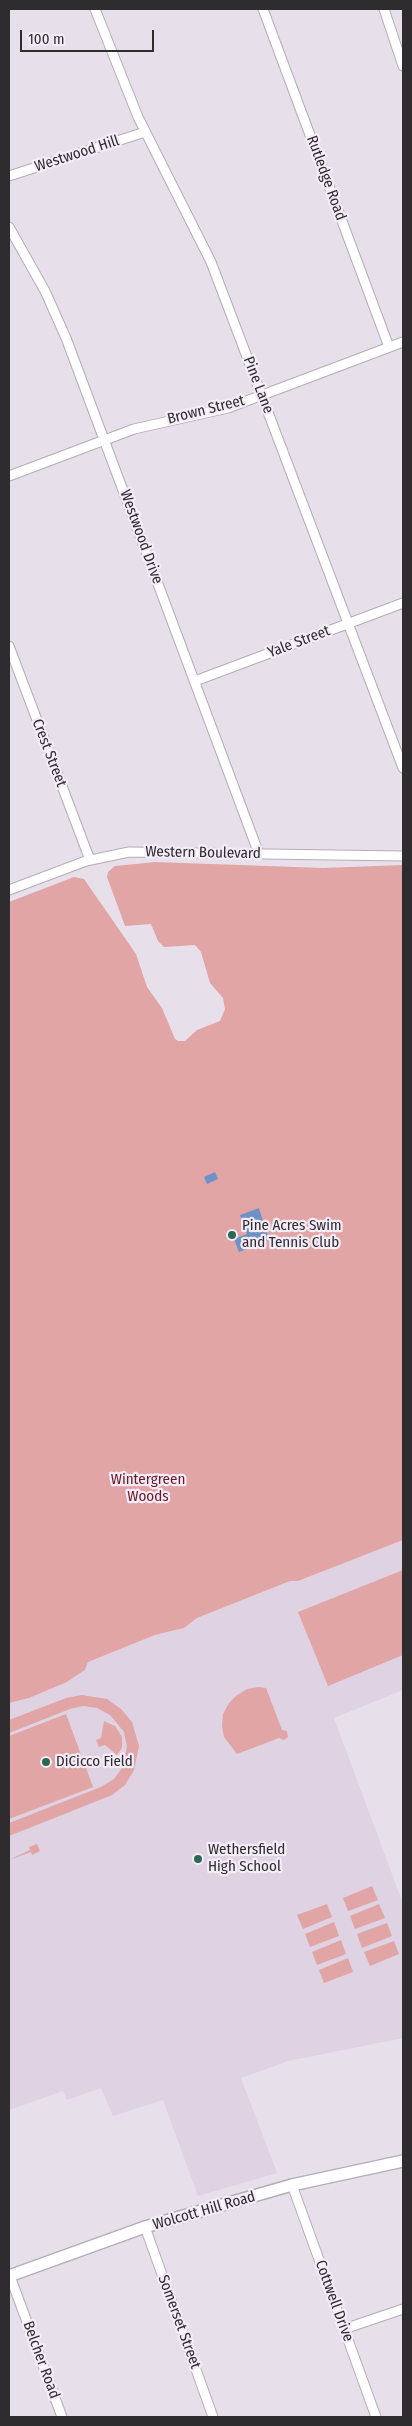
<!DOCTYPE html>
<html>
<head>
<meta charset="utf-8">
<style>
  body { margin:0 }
  #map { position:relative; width:412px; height:2426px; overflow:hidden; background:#e7dfea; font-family:"Fira Sans Condensed",sans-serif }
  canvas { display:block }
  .frame { position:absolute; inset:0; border:10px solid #2f2c30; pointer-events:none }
  .scale { position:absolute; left:20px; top:30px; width:134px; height:22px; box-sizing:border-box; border:2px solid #2f2c30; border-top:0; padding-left:6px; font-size:15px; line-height:18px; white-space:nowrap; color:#2f2c30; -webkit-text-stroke:4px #f4ecf7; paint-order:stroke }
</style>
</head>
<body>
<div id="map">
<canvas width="412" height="2426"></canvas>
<div class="frame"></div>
<div class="scale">100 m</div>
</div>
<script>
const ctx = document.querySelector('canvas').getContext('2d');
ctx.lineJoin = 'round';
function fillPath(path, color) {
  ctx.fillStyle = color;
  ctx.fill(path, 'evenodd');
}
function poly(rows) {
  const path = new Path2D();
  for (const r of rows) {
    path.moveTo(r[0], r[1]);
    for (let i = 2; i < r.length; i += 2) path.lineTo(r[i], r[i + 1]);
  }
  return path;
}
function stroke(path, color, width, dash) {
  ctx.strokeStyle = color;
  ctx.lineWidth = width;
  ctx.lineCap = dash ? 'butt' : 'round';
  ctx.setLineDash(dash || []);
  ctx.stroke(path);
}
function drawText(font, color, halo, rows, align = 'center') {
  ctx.font = font + ' "Fira Sans Condensed",sans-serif';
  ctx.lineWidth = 4.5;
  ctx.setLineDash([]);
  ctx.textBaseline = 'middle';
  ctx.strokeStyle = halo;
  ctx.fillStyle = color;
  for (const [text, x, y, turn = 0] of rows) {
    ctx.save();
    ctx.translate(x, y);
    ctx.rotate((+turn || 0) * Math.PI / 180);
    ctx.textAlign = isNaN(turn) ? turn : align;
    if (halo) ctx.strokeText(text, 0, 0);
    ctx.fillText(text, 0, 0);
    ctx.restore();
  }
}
fillPath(poly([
  [403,1540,403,1690,334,1718,403,1904,403,2038,288,2061,241,2078,277,2173,198,2196,163,2100,113,2116,101,2088,67,2100,63,2091,9,2110,9,1703,29,1698,67,1682,83,1672,88,1662,155,1635,184,1628,197,1618,290,1581,298,1581]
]), '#ded2e3');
fillPath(poly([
  [155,862,323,868,403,865,403,1540,298,1581,290,1581,197,1618,184,1628,155,1635,88,1662,85,1670,67,1682,29,1698,9,1703,9,902,74,877,84,879,136,954,147,987,162,1008,175,1039,178,1041,185,1041,197,1030,220,1021,225,1009,223,998,210,983,201,952,195,945,164,947,158,941,151,924,125,926,107,877,108,872,115,866],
  [403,1570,403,1655,328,1686,298,1612],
  [259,1687,266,1688,282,1730,287,1731,288,1737,284,1740,279,1738,237,1754,224,1737,222,1726,223,1714,229,1703,237,1695,247,1689],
  [82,1695,107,1699,121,1709,132,1722,139,1746,134,1770,125,1785,112,1795,9,1836,9,1823,101,1787,114,1779,122,1768,127,1747,124,1732,110,1715,97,1708,83,1706,70,1709,9,1733,9,1720,66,1698],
  [66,1714,93,1787,9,1819,9,1736],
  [104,1721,115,1726,122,1737,122,1748,117,1755,105,1745,99,1747,96,1740,101,1738],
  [37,1844,40,1851,32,1855,31,1852,9,1860,30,1850,29,1847],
  [372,1886,378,1900,348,1911,343,1898],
  [327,1904,332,1917,303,1929,297,1915],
  [379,1904,385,1918,355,1929,350,1916],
  [334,1922,339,1936,310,1947,305,1934],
  [387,1923,392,1936,362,1948,357,1934],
  [341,1940,346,1954,317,1965,312,1952],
  [394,1941,399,1954,370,1966,364,1952],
  [348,1958,353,1972,324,1983,319,1970]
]), '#e2a5a6');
fillPath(poly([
  [215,1172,218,1179,207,1184,204,1177],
  [259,1208,269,1240,239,1252,234,1239,247,1234,240,1215]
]), '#6e92c5');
const street = poly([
  [95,9,138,117,211,262,403,768],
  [263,9,389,347],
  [384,9,403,66],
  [9,176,145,132],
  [9,227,45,291,66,338,259,854],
  [9,476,134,429,228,408,403,342],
  [9,646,90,860],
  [195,681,403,603],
  [9,890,86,861,129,852,403,856],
  [292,2185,376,2417],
  [145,2227,213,2417],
  [10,2276,62,2417],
  [344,2329,403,2309]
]);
const secondary = poly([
  [9,2276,145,2227,292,2185,403,2161]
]);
stroke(street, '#b4adb7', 11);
stroke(secondary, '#b4adb7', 14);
stroke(street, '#fff', 9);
stroke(secondary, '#fff', 11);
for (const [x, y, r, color] of [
  [232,1235,5,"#2c6852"],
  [46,1762,5,"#2c6852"],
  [198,1859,5,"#2c6852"]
]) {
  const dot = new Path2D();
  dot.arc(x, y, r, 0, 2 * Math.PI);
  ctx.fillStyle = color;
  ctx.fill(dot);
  stroke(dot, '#f4ecf7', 2);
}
drawText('15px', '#2f2c30', '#f4ecf7', [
  ["Westwood Hill",77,154,-18],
  ["Rutledge Road",326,178,70],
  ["Pine Lane",258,385,69],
  ["Brown Street",206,410,-14],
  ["Westwood Drive",141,537,70],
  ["Yale Street",299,642,-21],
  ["Crest Street",49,753,69],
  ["Western Boulevard",203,853,1],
  ["Wolcott Hill Road",204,2211,-16],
  ["Cottwell Drive",334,2301,70],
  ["Somerset Street",179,2322,70],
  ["Belcher Road",41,2360,70]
]);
drawText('15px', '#2f2c30', '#f4ecf7', [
  ["Pine Acres Swim",242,1226],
  ["and Tennis Club",242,1243],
  ["DiCicco Field",56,1762],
  ["Wethersfield",208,1850],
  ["High School",208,1867]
], 'left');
drawText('15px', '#6c1824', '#f4ecf7', [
  ["Wintergreen",148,1480],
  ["Woods",148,1497]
]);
</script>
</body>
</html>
